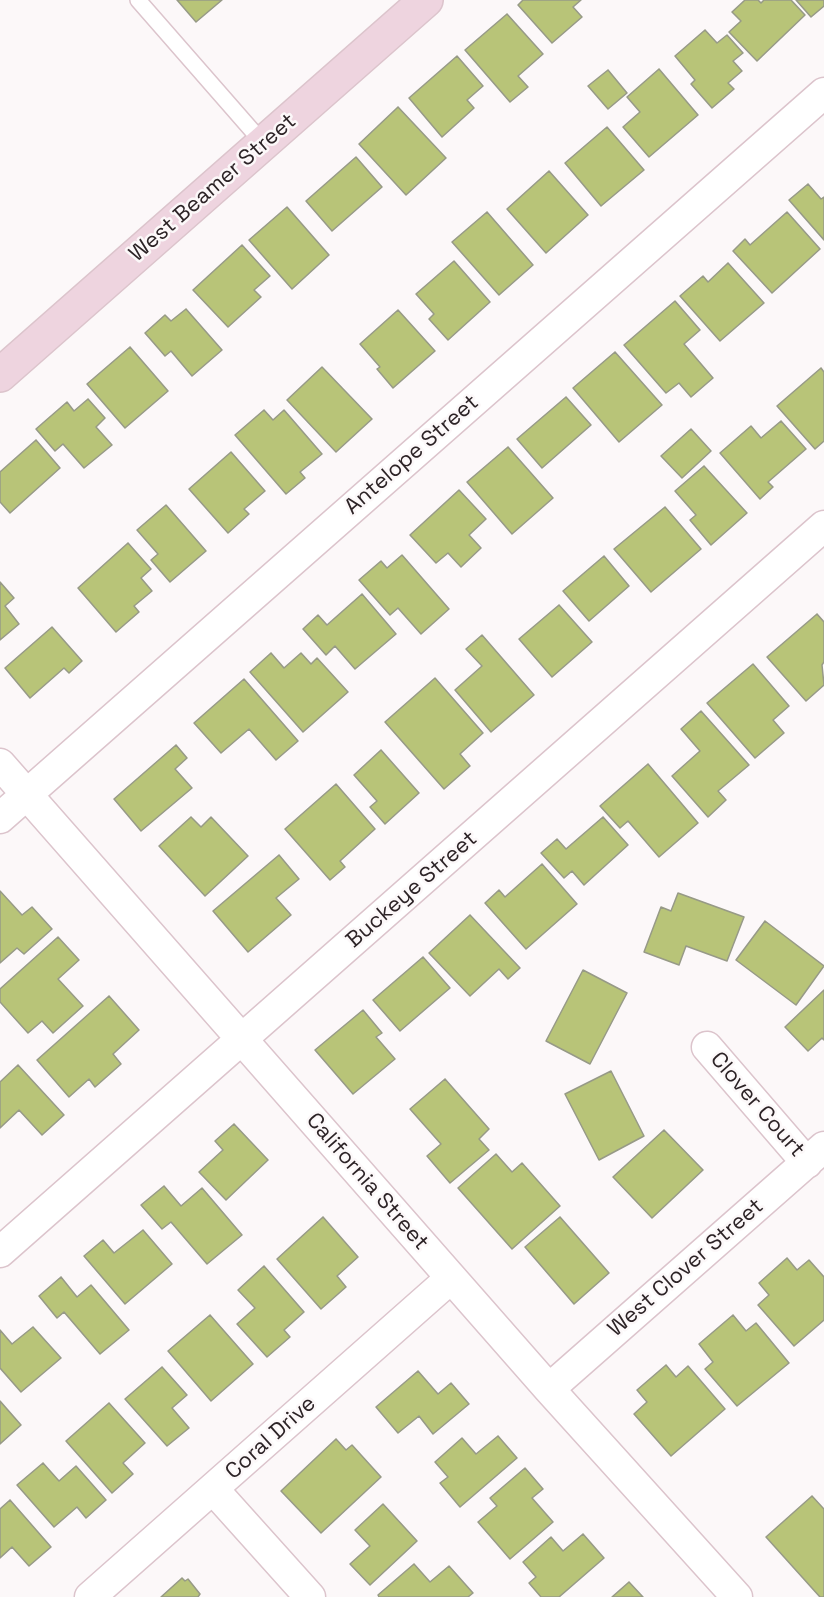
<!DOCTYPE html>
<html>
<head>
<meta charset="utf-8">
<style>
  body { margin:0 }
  canvas { display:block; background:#fcf8f9 }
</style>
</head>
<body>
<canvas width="824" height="1597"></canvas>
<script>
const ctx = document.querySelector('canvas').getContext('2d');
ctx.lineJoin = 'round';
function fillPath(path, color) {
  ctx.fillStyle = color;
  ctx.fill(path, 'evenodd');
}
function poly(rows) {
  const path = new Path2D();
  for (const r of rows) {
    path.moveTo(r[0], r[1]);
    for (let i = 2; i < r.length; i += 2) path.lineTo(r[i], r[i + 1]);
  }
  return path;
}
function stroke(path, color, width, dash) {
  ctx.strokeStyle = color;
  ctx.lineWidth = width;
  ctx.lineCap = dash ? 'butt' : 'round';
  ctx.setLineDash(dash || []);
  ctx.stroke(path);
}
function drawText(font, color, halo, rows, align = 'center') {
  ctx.font = font + ' "Space Grotesk",sans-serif';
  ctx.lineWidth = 5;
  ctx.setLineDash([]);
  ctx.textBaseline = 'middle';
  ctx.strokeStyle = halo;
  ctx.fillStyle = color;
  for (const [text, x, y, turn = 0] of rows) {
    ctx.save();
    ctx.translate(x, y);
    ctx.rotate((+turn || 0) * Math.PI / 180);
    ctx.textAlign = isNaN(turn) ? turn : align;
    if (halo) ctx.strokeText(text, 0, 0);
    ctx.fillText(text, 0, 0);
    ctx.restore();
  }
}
const building = poly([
  [177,0,222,0,196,22,177,0],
  [523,0,581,0,573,7,582,17,552,43,518,5,523,0],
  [745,0,758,0,761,3,764,0,791,0,805,15,757,61,729,32,741,21,732,12,745,0],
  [796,0,824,0,824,6,811,17,796,0],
  [507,14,543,54,518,76,528,87,510,102,465,50,507,14],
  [705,30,717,43,727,35,743,53,733,61,742,71,728,83,734,89,712,108,691,84,695,80,675,56,705,30],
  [457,56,483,86,467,100,474,108,442,137,409,98,457,56],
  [659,69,698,115,649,157,623,127,640,112,627,97,659,69],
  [608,70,627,93,608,109,588,86,608,70],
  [398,107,446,158,406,195,359,144,398,107],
  [607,127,644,170,601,206,565,163,607,127],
  [356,157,382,187,332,231,306,201,356,157],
  [549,171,588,215,546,253,507,209,549,171],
  [808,184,821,199,824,197,824,240,789,200,808,184],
  [287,207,329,255,292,289,249,240,287,207],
  [487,212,533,265,499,295,452,242,487,212],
  [787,212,820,249,772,293,733,251,745,239,750,245,787,212],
  [242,245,270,276,254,290,261,297,228,327,193,290,242,245],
  [454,261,490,302,448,340,429,319,434,314,416,294,454,261],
  [728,263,764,303,720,341,680,296,703,276,708,282,728,263],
  [675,301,700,330,684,344,713,378,691,397,679,383,666,393,624,345,675,301],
  [186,309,222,350,192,376,171,351,165,356,145,333,165,315,171,321,186,309],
  [398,310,435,351,393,388,377,369,380,367,360,344,398,310],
  [130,347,168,391,125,428,87,384,130,347],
  [615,352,662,405,619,442,573,388,615,352],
  [322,367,372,419,336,452,287,400,322,367],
  [821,368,824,372,824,441,815,449,777,406,821,368],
  [566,397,591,425,542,468,517,439,566,397],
  [88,399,105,418,96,427,112,445,84,468,63,444,55,451,36,429,67,402,74,411,88,399],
  [264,410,273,420,284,410,322,454,300,472,305,478,286,494,235,435,264,410],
  [781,421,806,449,768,482,773,487,760,499,720,453,751,426,761,438,781,421],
  [691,429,711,451,682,478,661,456,691,429],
  [36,440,60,468,10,513,0,502,0,472,36,440],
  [508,447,553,498,512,534,467,482,508,447],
  [231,452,265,491,244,509,249,514,228,533,189,489,231,452],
  [704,466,747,513,711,545,690,520,696,515,675,491,704,466],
  [459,490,486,519,469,535,481,548,461,567,448,553,436,563,410,535,459,490],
  [166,505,206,551,170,582,151,560,158,554,137,530,166,505],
  [665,507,701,549,651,592,614,549,665,507],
  [128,543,151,569,141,578,152,591,134,606,139,612,116,632,78,588,128,543],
  [402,555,449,609,421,634,398,608,390,615,359,580,381,561,387,568,402,555],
  [604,556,629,586,589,621,563,591,604,556],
  [0,582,14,598,5,606,19,624,0,640,0,582],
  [362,594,396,634,355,669,335,646,326,655,303,629,318,615,327,625,362,594],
  [559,605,592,642,552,677,519,639,559,605],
  [817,614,824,622,824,662,822,665,824,685,806,701,767,657,817,614],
  [52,627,82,661,69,673,64,668,30,698,5,668,52,627],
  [482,635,534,695,491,732,455,690,482,666,466,649,482,635],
  [271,653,284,668,301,653,311,664,317,658,348,692,303,732,250,672,271,653],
  [753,664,789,706,773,720,784,733,755,758,707,703,753,664],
  [435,678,483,733,460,754,470,766,444,789,385,722,435,678],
  [244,679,298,741,276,760,249,729,221,753,194,723,244,679],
  [701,711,749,765,718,791,726,800,708,817,672,776,700,751,681,729,701,711],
  [176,745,187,758,175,769,192,788,141,831,114,799,176,745],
  [381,750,419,793,385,824,370,807,377,801,354,775,381,750],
  [648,764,698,823,659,857,628,821,620,828,600,806,648,764],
  [336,784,375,829,340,861,345,867,330,880,285,829,336,784],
  [191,817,201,827,211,817,248,856,205,896,159,846,191,817],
  [603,817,628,845,584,885,572,871,564,878,541,853,557,839,566,849,603,817],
  [279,855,299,879,276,898,291,915,248,952,213,911,279,855],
  [542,864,577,904,526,949,485,903,499,890,505,897,542,864],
  [0,891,22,915,32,907,52,929,24,954,17,948,0,963,0,891],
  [678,893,744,917,727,961,686,946,679,965,644,952,661,907,671,911,678,893],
  [470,915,520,968,508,979,499,969,470,996,429,953,470,915],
  [765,921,824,966,796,1005,736,960,765,921],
  [58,937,79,960,58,979,83,1006,53,1033,42,1021,28,1033,0,1002,0,989,58,937],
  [423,957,450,988,400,1031,373,1000,423,957],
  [583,970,627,993,590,1064,546,1041,583,970],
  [824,990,824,1040,822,1038,808,1051,785,1027,824,990],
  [109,996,139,1030,113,1054,121,1064,95,1087,89,1079,69,1097,37,1060,109,996],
  [363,1010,382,1033,376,1037,395,1059,353,1094,315,1050,363,1010],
  [18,1065,64,1115,42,1135,19,1110,0,1128,0,1082,18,1065],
  [611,1071,644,1136,599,1160,565,1094,611,1071],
  [445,1079,489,1129,479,1139,489,1150,450,1183,427,1156,441,1144,410,1109,445,1079],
  [234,1124,268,1160,226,1200,199,1172,223,1150,215,1141,234,1124],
  [664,1130,703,1170,652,1218,613,1177,664,1130],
  [496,1154,512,1172,522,1163,560,1206,512,1249,458,1188,496,1154],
  [164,1186,181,1206,202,1188,242,1235,207,1264,171,1222,162,1229,141,1205,164,1186],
  [323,1217,358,1257,337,1276,346,1287,321,1309,277,1259,323,1217],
  [560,1217,609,1273,574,1304,525,1247,560,1217],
  [143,1230,172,1264,125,1304,84,1256,103,1240,114,1253,143,1230],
  [787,1258,797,1270,809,1260,824,1277,824,1320,794,1346,758,1305,769,1295,759,1283,787,1258],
  [264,1266,304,1312,284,1330,290,1337,267,1357,237,1324,255,1308,238,1290,264,1266],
  [61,1277,77,1297,91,1285,129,1330,100,1354,64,1312,57,1318,39,1296,61,1277],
  [210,1315,253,1364,211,1401,168,1351,210,1315],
  [733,1315,746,1331,756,1323,789,1363,737,1406,705,1369,713,1362,699,1344,733,1315],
  [33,1327,61,1358,21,1392,0,1368,0,1330,12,1344,33,1327],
  [666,1365,676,1377,688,1366,725,1409,671,1456,634,1414,647,1402,637,1390,666,1365],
  [162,1367,187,1395,172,1408,189,1428,167,1446,125,1399,162,1367],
  [418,1371,438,1394,451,1383,469,1404,433,1434,419,1416,398,1433,376,1407,418,1371],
  [0,1401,21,1425,0,1444,0,1401],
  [109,1403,145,1443,123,1463,133,1474,112,1493,66,1441,109,1403],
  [498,1436,517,1458,460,1507,440,1483,448,1477,435,1462,462,1438,476,1454,498,1436],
  [336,1439,346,1450,352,1445,381,1477,321,1533,281,1491,336,1439],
  [43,1463,59,1481,76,1466,106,1500,86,1518,77,1507,54,1527,17,1485,43,1463],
  [525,1468,543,1489,532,1498,553,1522,510,1559,478,1522,497,1506,490,1498,525,1468],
  [812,1496,824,1509,824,1597,820,1597,766,1537,812,1496],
  [10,1500,51,1547,29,1566,12,1547,0,1558,0,1509,10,1500],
  [383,1504,417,1541,370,1585,350,1564,370,1546,355,1530,383,1504],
  [583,1534,604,1558,559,1597,541,1597,529,1583,536,1577,523,1562,551,1537,563,1551,583,1534],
  [414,1564,430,1582,449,1566,473,1593,468,1597,379,1597,378,1595,414,1564],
  [182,1578,185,1581,188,1579,200,1594,198,1597,161,1597,182,1578],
  [629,1582,643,1597,612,1597,629,1582]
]);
fillPath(building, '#b8c478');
stroke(building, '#979a87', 1.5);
const lane = poly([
  [138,0,263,143]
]);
const street = poly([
  [0,764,549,1389,737,1597],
  [0,818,824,93],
  [707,1047,807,1163],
  [0,1252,824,526],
  [549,1389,824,1147],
  [213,1489,310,1597],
  [90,1597,451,1278]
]);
const secondary = poly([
  [0,375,426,0]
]);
stroke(lane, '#dcc4cc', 18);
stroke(street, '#dcc4cc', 33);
stroke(secondary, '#dcc4cc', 36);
stroke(lane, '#fff', 15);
stroke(street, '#fff', 30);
stroke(secondary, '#eed4df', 33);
drawText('22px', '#2c2326', '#fcf8f9', [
  ["West Beamer Street",213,188,-41],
  ["Antelope Street",412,455,-41],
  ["Buckeye Street",412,890,-41],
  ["Clover Court",757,1105,49],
  ["California Street",367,1182,49],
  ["West Clover Street",686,1268,-41],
  ["Coral Drive",271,1438,-42]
]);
</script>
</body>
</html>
